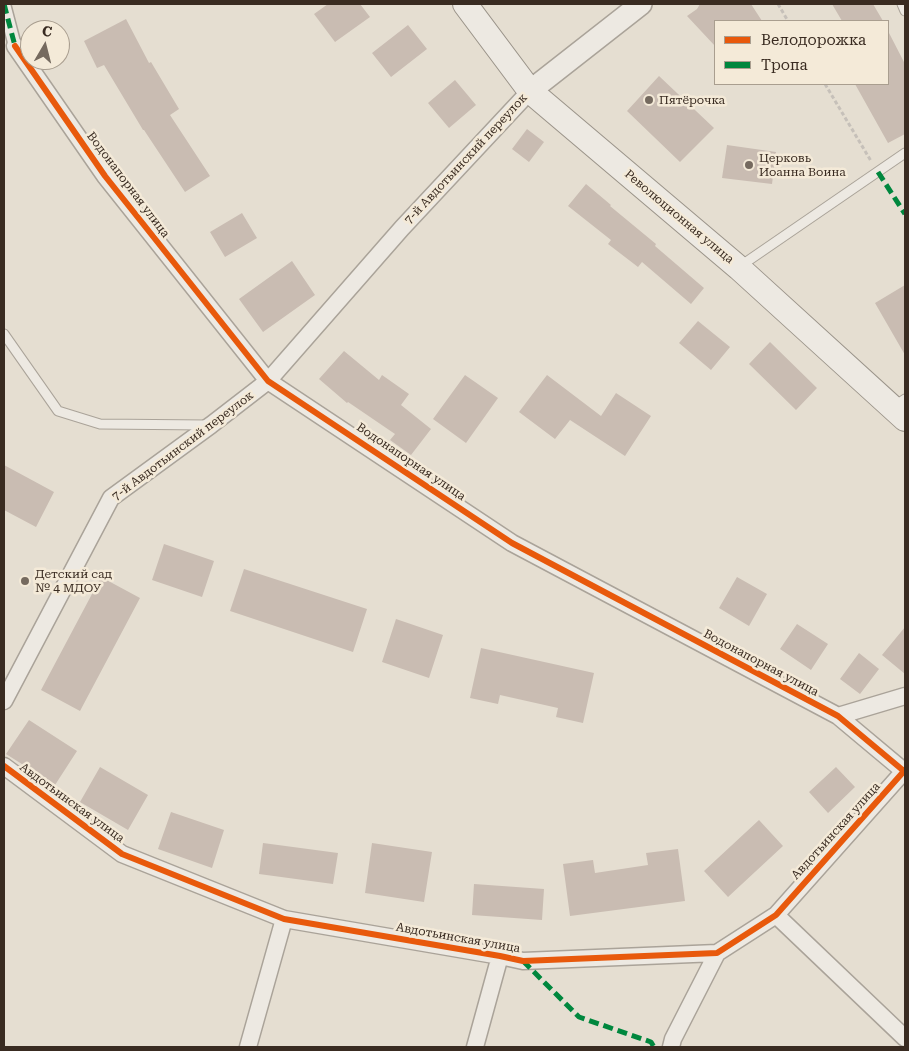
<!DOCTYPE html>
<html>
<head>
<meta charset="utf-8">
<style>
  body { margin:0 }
  #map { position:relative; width:909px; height:1051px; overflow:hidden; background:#e5ded1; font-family:"Roboto Serif",serif }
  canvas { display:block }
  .frame { position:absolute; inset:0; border:5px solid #392b21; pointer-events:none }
  .legend { position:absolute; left:714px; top:20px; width:175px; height:65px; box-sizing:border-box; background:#f4ead8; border:1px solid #a99e8f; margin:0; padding:6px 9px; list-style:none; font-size:15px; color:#392b21 }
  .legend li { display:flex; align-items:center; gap:10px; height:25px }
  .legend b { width:25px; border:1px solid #a99e8f }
  .north { position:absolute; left:20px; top:20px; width:50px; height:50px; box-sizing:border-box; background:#f4ead8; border:1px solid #a99e8f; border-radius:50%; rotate:8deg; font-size:14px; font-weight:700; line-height:20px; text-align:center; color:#392b21 }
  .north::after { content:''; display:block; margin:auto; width:18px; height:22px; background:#756a5f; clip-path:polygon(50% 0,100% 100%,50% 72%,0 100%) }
</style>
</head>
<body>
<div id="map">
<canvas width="909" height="1051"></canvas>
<div class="frame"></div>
<ul class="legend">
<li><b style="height:6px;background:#e8590c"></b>Велодорожка</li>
<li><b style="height:6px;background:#00873e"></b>Тропа</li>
</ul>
<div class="north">С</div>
</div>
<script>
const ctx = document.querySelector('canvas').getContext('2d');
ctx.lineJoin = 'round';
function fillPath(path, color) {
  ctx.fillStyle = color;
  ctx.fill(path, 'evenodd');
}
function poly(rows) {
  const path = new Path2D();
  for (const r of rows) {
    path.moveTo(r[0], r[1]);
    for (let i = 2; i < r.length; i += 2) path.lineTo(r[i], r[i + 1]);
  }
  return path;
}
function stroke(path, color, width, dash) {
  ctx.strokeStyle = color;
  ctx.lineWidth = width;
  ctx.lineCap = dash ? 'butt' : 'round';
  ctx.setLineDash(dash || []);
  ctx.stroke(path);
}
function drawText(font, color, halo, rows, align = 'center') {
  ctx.font = font + ' "Roboto Serif",serif';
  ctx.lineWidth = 5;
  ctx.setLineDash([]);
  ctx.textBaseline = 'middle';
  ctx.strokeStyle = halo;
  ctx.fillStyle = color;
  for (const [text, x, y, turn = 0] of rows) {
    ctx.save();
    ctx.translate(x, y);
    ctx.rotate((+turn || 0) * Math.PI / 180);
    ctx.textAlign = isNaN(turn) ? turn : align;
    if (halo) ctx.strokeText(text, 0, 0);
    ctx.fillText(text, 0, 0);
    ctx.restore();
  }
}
fillPath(poly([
  [328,4,360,4,370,17,335,42,314,14],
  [700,4,751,4,762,21,715,21,715,46,687,16,697,9],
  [832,4,873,4,883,21,842,21],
  [126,19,149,63,151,62,179,109,170,115,210,176,185,192,144,130,143,130,104,65,97,68,84,41],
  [408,25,427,49,391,77,372,53],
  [888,31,905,64,905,134,888,143,855,84,888,84],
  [659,76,714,128,680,162,627,111],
  [455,80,476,105,449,128,428,103],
  [527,129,544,142,529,162,512,149],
  [727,145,776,152,772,184,722,178],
  [586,184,611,205,610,206,656,244,655,246,704,288,691,304,642,262,638,267,608,244,611,240,568,206],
  [242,213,257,238,225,257,210,232],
  [292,261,315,295,263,332,239,299],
  [905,285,905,355,875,303],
  [698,321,730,347,711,370,679,343],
  [770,342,817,388,796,410,749,364],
  [344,351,379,380,382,375,409,394,401,405,431,429,411,455,390,440,395,434,348,402,347,403,319,379],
  [465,375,498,398,466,443,433,419],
  [547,375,601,416,616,393,651,416,625,456,570,420,555,439,519,412],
  [4,465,54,492,36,527,4,510],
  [164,544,214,561,202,597,152,580],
  [244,569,367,609,353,652,230,611],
  [101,577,140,598,80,711,41,690],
  [737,577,767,594,749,626,719,608],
  [396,619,443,635,429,678,382,662],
  [797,624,828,644,811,670,780,649],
  [905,627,905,674,882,655],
  [481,648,594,673,583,723,556,717,558,708,500,695,498,704,470,698],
  [859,653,879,669,860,694,840,679],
  [29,720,77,751,55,785,6,754],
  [100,767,148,795,128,830,80,802],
  [836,767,855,787,828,813,809,792],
  [171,812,224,830,212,868,158,849],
  [759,820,783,846,728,897,704,871],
  [263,843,338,853,333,884,259,874],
  [372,843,432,852,424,902,365,893],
  [678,849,685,901,570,916,563,864,593,860,595,873,648,865,646,853],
  [474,884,544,889,542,920,472,915]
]), '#c9bcb2');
const service = poly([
  [902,4,905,11],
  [739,267,905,153],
  [4,334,58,411,100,424,207,425],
  [893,407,905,399]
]);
const pedestrian = poly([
  [4,4,15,46]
]);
const minor = poly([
  [15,46,105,176,268,381,512,543,838,716,905,772],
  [4,701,111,498,211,425,268,381,402,228,530,91],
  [838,716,905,696],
  [4,766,122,854,284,919,500,956,523,961,717,953,776,915,905,770],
  [776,915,905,1038],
  [248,1047,284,919],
  [475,1047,500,956],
  [671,1047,673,1039,717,953]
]);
const tertiary = poly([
  [530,91,641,4]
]);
const secondary = poly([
  [465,4,530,91,739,268,905,419]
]);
stroke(service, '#aaa399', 11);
stroke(pedestrian, '#aaa399', 15);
stroke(minor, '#aaa399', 19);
stroke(tertiary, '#aaa399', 24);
stroke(secondary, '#9a9389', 26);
stroke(poly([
  [778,4,788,21],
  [825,84,871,161]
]), '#c6c0b9', 3, [4, 2.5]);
stroke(service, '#ede9e2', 9);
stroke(pedestrian, '#ede9e2', 12);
stroke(minor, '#ede9e2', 16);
stroke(tertiary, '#ede9e2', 21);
stroke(secondary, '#ede9e2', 24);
stroke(poly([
  [4,4,15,46],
  [878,172,905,214],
  [523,961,579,1017,651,1042,654,1047]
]), '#00873e', 5, [10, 5]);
stroke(poly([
  [15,46,105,176,268,381,512,543,838,716,905,772],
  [4,766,122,854,284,919,500,956,523,961,717,953,776,915,905,770]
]), '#e8590c', 6);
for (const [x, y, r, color] of [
  [649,100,5,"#756a5f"],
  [749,165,5,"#756a5f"],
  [25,581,5,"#756a5f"]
]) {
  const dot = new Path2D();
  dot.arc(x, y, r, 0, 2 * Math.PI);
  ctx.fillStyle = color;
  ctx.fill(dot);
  stroke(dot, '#f4ead8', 2);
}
drawText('12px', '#392b21', '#f4ead8', [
  ["Пятёрочка",659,100],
  ["Церковь",759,158],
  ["Иоанна Воина",759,172],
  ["Детский сад",35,574],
  ["№ 4 МДОУ",35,588]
], 'left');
drawText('12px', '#392b21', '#f4ead8', [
  ["7-й Авдотьинский переулок",466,159,-47],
  ["Водонапорная улица",128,185,53],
  ["Революционная улица",679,217,40],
  ["7-й Авдотьинский переулок",183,446,-37],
  ["Водонапорная улица",411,462,34],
  ["Водонапорная улица",761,663,28],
  ["Авдотьинская улица",72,803,36],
  ["Авдотьинская улица",836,831,-48],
  ["Авдотьинская улица",458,938,10]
]);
</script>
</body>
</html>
